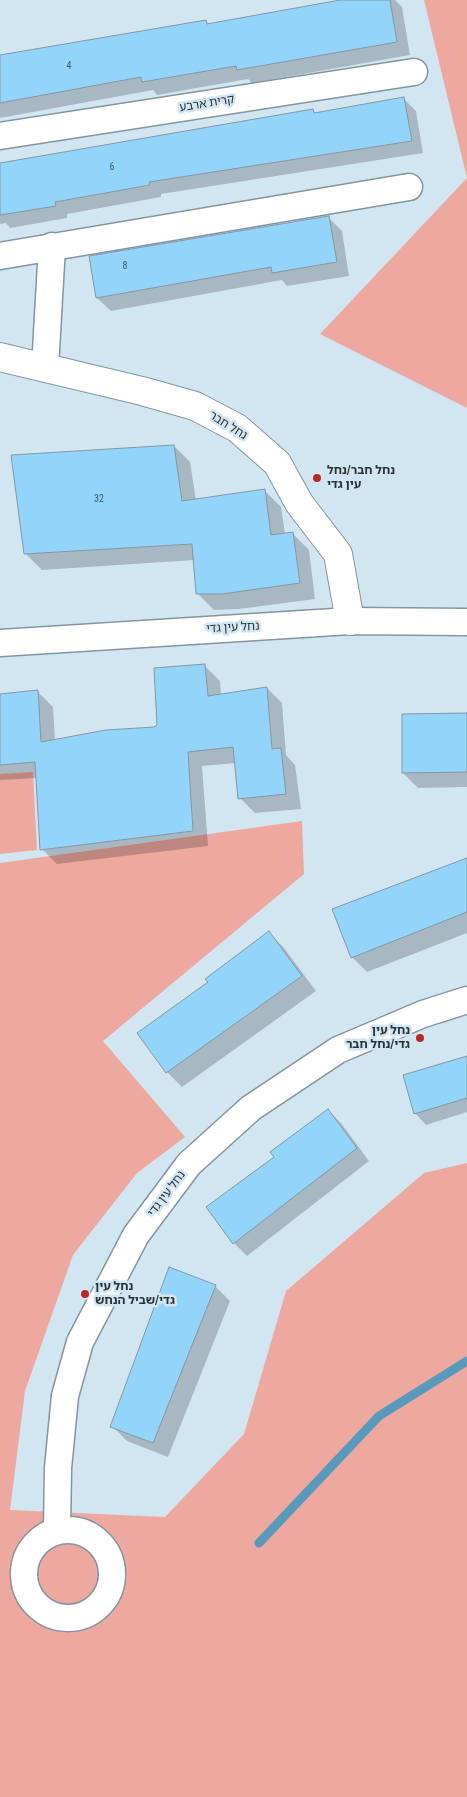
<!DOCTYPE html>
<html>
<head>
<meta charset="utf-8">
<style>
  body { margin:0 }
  canvas { display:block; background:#d2e6f2 }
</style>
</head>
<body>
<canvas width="467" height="1797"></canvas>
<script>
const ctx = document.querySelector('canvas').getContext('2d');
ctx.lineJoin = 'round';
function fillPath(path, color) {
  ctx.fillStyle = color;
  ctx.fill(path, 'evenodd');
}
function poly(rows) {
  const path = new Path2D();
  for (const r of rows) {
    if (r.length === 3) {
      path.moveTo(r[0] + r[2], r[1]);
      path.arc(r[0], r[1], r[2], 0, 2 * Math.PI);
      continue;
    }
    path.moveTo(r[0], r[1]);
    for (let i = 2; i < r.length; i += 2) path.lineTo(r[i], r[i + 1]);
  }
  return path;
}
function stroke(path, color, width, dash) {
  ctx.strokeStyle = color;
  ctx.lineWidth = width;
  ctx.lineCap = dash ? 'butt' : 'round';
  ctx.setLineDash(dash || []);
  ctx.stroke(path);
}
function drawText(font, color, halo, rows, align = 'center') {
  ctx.font = font + ' "Roboto Condensed","Noto Sans Hebrew",sans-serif';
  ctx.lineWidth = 5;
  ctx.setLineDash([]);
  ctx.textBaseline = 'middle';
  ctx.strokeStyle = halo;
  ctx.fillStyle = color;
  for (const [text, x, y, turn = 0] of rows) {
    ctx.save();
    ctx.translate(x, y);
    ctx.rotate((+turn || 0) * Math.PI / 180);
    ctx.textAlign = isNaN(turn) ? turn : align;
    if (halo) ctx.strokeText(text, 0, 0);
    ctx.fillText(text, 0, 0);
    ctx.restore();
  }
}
fillPath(poly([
  [424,0,467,0,467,408,320,334,467,178],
  [33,772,37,850,0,854,0,774],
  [302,821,304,874,103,1041,185,1137,137,1173,73,1255,25,1391,10,1510,165,1517,244,1434,286,1291,424,1173,467,1163,467,1797,0,1797,0,863]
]), '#eda89f');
fillPath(poly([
  [350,0,395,0,402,7,410,55,252,83,248,79,157,95,153,90,0,118,0,56,206,22,209,25],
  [404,99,416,111,423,153,161,194,161,197,67,214,67,218,10,228,6,223,0,224,0,164,313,110,316,114],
  [328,217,342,231,349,276,287,286,282,280,111,311,97,298],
  [174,446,190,462,196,500,265,491,281,507,285,534,292,533,309,550,315,599,239,609,214,610,198,594,195,560,42,570,25,553],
  [205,666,220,681,221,695,267,688,282,703,286,755,295,765,301,809,255,813,240,798,236,763,202,766,208,846,57,864,42,849,38,778,0,780,0,695,38,692,53,707,55,740,154,728],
  [467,714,467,787,418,788,403,773],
  [467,859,467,933,367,972,352,957],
  [269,933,284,948,316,991,182,1087,167,1072,210,982],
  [467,1056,467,1112,426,1125,416,1114,404,1076],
  [328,1110,341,1123,369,1161,247,1256,234,1243,276,1157],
  [215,1286,230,1301,168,1457,127,1441,112,1426]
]), '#0003');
stroke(poly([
  [259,1543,379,1416,467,1361]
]), '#5999bc', 9);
const building = poly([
  [340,0,390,0,397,42,237,70,236,66,142,82,141,77,0,103,0,55,206,20,207,24,340,0],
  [404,97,412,141,149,182,150,185,55,202,56,206,0,215,0,163,313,109,314,113,404,97],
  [329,216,337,262,272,273,271,267,96,298,89,256,329,216],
  [174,445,182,501,265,489,271,535,293,532,300,583,222,594,196,594,192,544,24,554,11,455,174,445],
  [205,664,208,696,267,687,272,749,281,748,286,794,238,799,233,747,188,752,193,831,40,850,35,762,0,765,0,694,38,690,41,742,106,730,154,727,157,725,154,668,205,664],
  [467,713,467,772,402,773,402,714,467,713],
  [467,858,467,912,351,958,332,909,467,858],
  [269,931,302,976,166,1073,137,1033,208,982,205,979,269,931],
  [467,1056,467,1098,414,1114,403,1075,467,1056],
  [328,1109,357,1148,233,1244,206,1207,274,1157,270,1152,328,1109],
  [169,1267,216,1285,153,1443,110,1427,169,1267]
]);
fillPath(building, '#93d5fa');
stroke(building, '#8497a2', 1);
const minor = poly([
  [0,136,414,72],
  [0,256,409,187],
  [45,368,52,246],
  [0,643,350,621,467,622],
  [68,1574,44],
  [57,1531,58,1468,65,1396,80,1342,136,1235,189,1164,251,1108,338,1050,423,1014,467,1000]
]);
const tertiary = poly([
  [0,357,142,391,195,406,237,428,277,463,299,503,338,554,350,621]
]);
stroke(minor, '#8395a0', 29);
stroke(tertiary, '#8395a0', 30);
stroke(minor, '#fff', 26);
stroke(tertiary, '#fff', 28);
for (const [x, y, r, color] of [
  [317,478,5,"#b82926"],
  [420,1038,5,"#b82926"],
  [85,1294,5,"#b82926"]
]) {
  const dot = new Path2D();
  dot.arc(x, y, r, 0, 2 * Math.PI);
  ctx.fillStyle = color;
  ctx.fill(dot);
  stroke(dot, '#d2e6f2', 2);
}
drawText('10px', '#445b68', null, [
  ["4",69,66],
  ["6",112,167],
  ["8",125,266],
  ["32",99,499]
]);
drawText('12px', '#2a3237', '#d2e6f2', [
  ["קרית ארבע",207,104,-9],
  ["נחל חבר",228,426,32],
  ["נחל עין גדי",233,628,-3],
  ["נחל עין גדי",167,1194,-53]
]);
drawText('bold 12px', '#2a3237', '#d2e6f2', [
  ["נחל חבר/נחל",327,471],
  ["עין גדי",327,485],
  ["נחל עין",410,1031,"right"],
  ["גדי/נחל חבר",410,1045,"right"],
  ["נחל עין",95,1287],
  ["גדי/שביל הנחש",95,1301]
], 'left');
</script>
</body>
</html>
